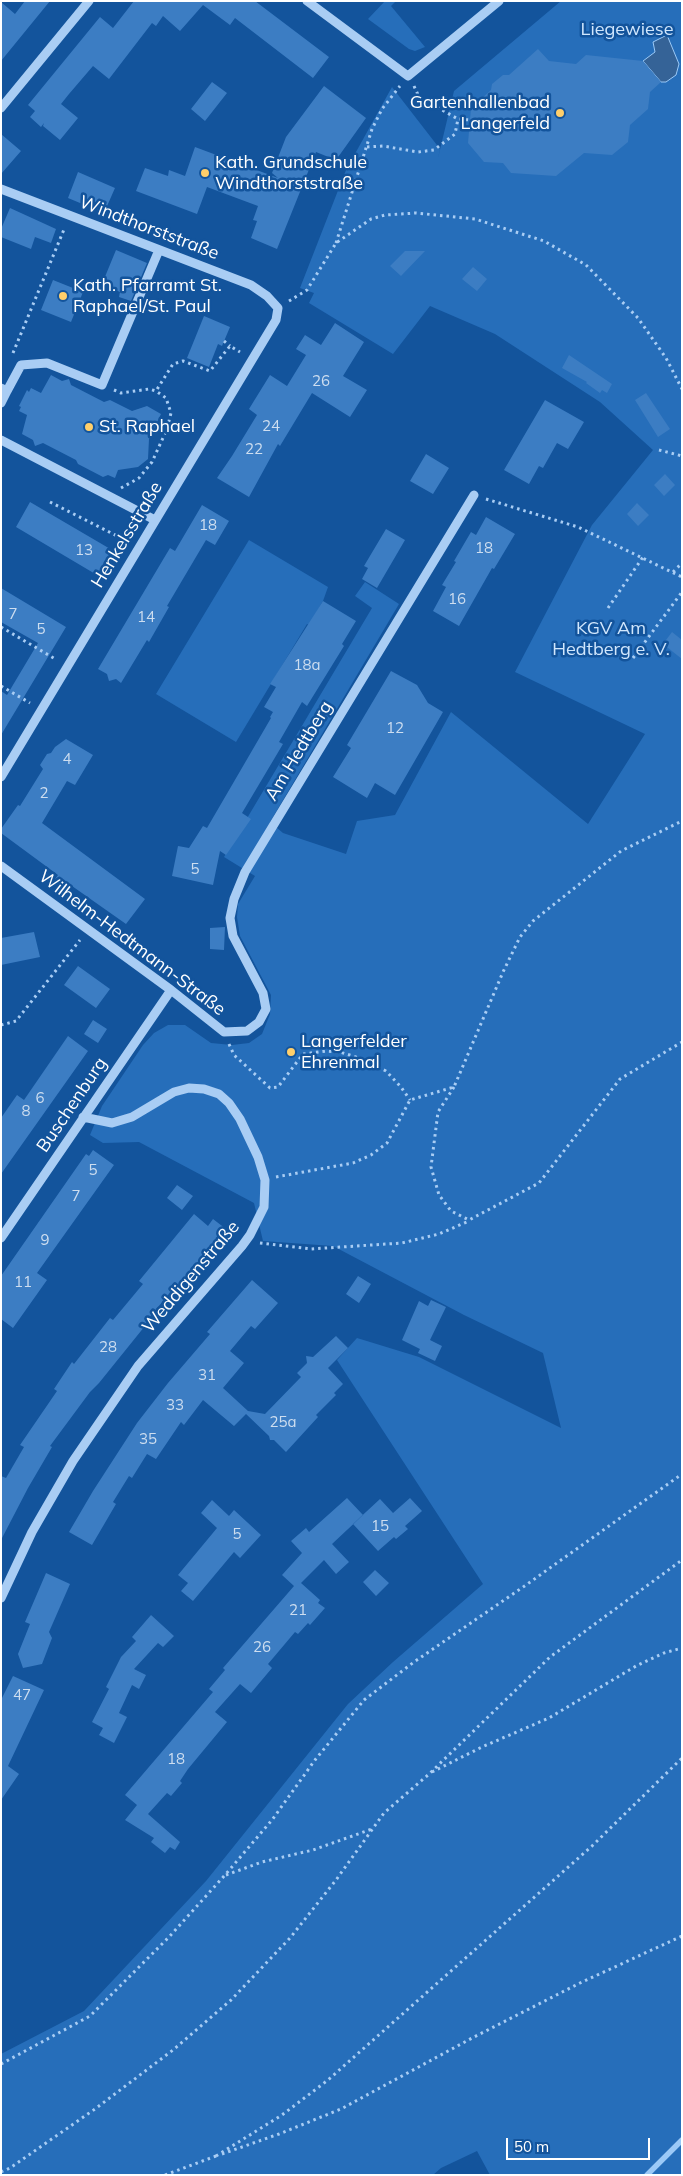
<!DOCTYPE html>
<html>
<head>
<meta charset="utf-8">
<style>
  body { margin:0 }
  #map { position:relative; width:683px; height:2176px; overflow:hidden; background:#13549c; font-family:Mulish,sans-serif }
  canvas { display:block }
  .frame { position:absolute; inset:0; border:2px solid #fff; pointer-events:none }
  .scale { position:absolute; left:506px; top:2138px; width:144px; height:22px; box-sizing:border-box; border:2px solid #fff; border-top:0; padding-left:6px; font-size:15px; line-height:18px; white-space:nowrap; color:#fff; -webkit-text-stroke:4px #13549c; paint-order:stroke }
</style>
</head>
<body>
<div id="map">
<canvas width="683" height="2176"></canvas>
<div class="frame"></div>
<div class="scale">50 m</div>
</div>
<script>
const ctx = document.querySelector('canvas').getContext('2d');
ctx.lineJoin = 'round';
function fillPath(path, color) {
  ctx.fillStyle = color;
  ctx.fill(path, 'evenodd');
}
function poly(rows) {
  const path = new Path2D();
  for (const r of rows) {
    path.moveTo(r[0], r[1]);
    for (let i = 2; i < r.length; i += 2) path.lineTo(r[i], r[i + 1]);
  }
  return path;
}
function stroke(path, color, width, dash) {
  ctx.strokeStyle = color;
  ctx.lineWidth = width;
  ctx.lineCap = dash ? 'butt' : 'round';
  ctx.setLineDash(dash || []);
  ctx.stroke(path);
}
function drawText(font, color, halo, rows, align = 'center') {
  ctx.font = font + ' Mulish,sans-serif';
  ctx.lineWidth = 5;
  ctx.setLineDash([]);
  ctx.textBaseline = 'middle';
  ctx.strokeStyle = halo;
  ctx.fillStyle = color;
  for (const [text, x, y, turn = 0] of rows) {
    ctx.save();
    ctx.translate(x, y);
    ctx.rotate((+turn || 0) * Math.PI / 180);
    ctx.textAlign = isNaN(turn) ? turn : align;
    if (halo) ctx.strokeText(text, 0, 0);
    ctx.fillText(text, 0, 0);
    ctx.restore();
  }
}
fillPath(poly([
  [385,1,396,1,391,6,425,47,415,51,409,49,368,19],
  [561,1,682,1,682,2175,490,2175,477,2151,441,2168,433,2175,1,2175,1,2054,84,2011,206,1881,348,1704,393,1662,483,1584,337,1360,357,1338,419,1357,561,1428,543,1353,464,1315,333,1246,263,1241,254,1203,139,1142,103,1143,90,1135,102,1106,143,1045,154,1033,168,1025,185,1025,211,1043,232,1045,249,1043,262,1034,270,1014,271,995,240,936,237,917,238,904,255,876,224,857,372,608,355,596,365,582,399,604,270,822,283,833,346,854,357,821,395,815,451,712,588,824,645,734,515,672,592,525,653,450,600,402,495,334,430,306,393,354,309,303,314,293,300,288,346,170,392,87,440,149,438,158,454,91],
  [249,540,328,587,323,601,309,625,307,624,236,742,156,694]
]), '#266eba');
const water = poly([
  [667,35,679,64,676,75,666,82,661,82,643,61,655,52,653,42,667,35]
]);
fillPath(water, '#356397');
stroke(water, '#9bc9f7', 1);
stroke(poly([
  [647,2175,682,2140]
]), '#9bc9f7', 5.5);
fillPath(poly([
  [25,1,50,1,1,61,1,2,15,14],
  [134,1,255,1,329,57,313,78,235,18,230,25,203,5,180,31,163,16,156,26,152,23,109,79,93,66,69,94,61,104,78,118,60,140,43,126,44,123,41,127,30,117,35,111,28,105,100,17,113,28],
  [538,49,549,61,576,64,586,55,643,61,661,82,650,92,648,109,630,125,628,142,612,155,584,153,556,176,511,173,503,163,484,162,468,143,471,108,491,90,492,84,503,75,509,75],
  [212,82,227,93,205,121,191,109],
  [324,86,366,118,336,160,316,152,277,249,251,238,257,221,253,220,258,206,207,187,197,214,136,191,145,168,168,176,169,170,185,176,195,147,278,178,272,173,286,137],
  [1,134,21,151,1,174],
  [78,172,115,188,104,213,68,198],
  [10,208,56,229,51,243,35,237,31,249,1,237,1,229],
  [116,250,147,263,131,301,119,297,120,292,102,284],
  [405,251,425,251,401,276,390,266],
  [473,267,487,279,477,291,462,279],
  [53,280,83,292,71,322,41,310],
  [204,316,230,327,222,346,218,344,209,367,187,358],
  [335,323,364,342,343,376,367,390,350,417,312,393,280,446,278,444,249,497,217,478,232,456,257,415,249,409,270,375,287,386,306,355,296,349,305,335,321,345],
  [569,355,612,384,607,393,602,390,600,393,586,383,587,382,562,368],
  [51,375,62,381,69,379,71,385,104,402,110,400,132,411,147,406,161,414,149,439,148,459,138,467,118,470,115,478,108,475,103,477,78,464,76,460,43,443,35,446,33,440,22,434,27,415,19,411,21,407,19,406,27,390,29,392,31,388,41,393],
  [646,393,670,429,658,437,635,400],
  [545,400,584,422,568,449,557,443,543,468,539,466,529,484,504,470],
  [426,454,449,468,433,494,410,481],
  [665,474,675,485,664,496,654,485],
  [30,502,112,550,97,575,16,527],
  [637,503,649,515,638,526,627,514],
  [202,505,229,521,215,545,206,540,167,606,169,607,149,642,147,640,121,683,116,679,109,681,107,674,98,669,164,558,170,548,175,551],
  [486,517,515,534,494,569,492,568,459,626,433,611,446,587,442,585,456,562,454,561,471,532,476,535],
  [386,529,405,540,377,588,362,579,368,568,364,566],
  [1,588,66,627,1,735,1,691,7,695,38,643,1,622],
  [323,601,356,621,342,644,344,646,307,706,302,702,279,742,283,744,242,813,251,819,226,855,220,851,213,885,172,876,178,846,189,848,203,826,207,828,271,718,270,717,273,712,264,707,276,687,270,684],
  [672,632,682,640,682,659,663,644],
  [391,671,417,685,428,703,443,712,395,795,375,783,367,798,333,777,351,748,347,745],
  [66,739,93,755,75,785,67,781,42,823,145,899,126,924,72,886,69,893,53,882,58,875,1,833,1,829,18,805,20,806,43,769,40,765,47,754,51,753,55,747],
  [225,927,224,950,210,949,210,928],
  [34,932,40,957,1,965,1,938],
  [78,966,110,989,96,1008,64,985],
  [93,1020,107,1029,98,1043,84,1034],
  [68,1036,88,1051,1,1174,1,1118,17,1095,24,1100],
  [93,1150,114,1165,37,1273,47,1280,13,1328,1,1319,1,1276,86,1154,89,1156],
  [177,1185,193,1196,182,1210,167,1198],
  [194,1214,208,1226,213,1219,226,1229,171,1295,169,1294,147,1320,149,1321,99,1383,90,1392,50,1446,52,1447,28,1488,1,1540,1,1476,6,1478,24,1447,20,1445,57,1391,54,1389,72,1362,74,1364,110,1318,113,1320,143,1284,139,1281],
  [358,1276,371,1284,359,1303,346,1294],
  [252,1280,278,1303,255,1329,251,1326,230,1351,244,1363,223,1388,248,1411,265,1414,301,1377,297,1373,307,1363,306,1356,313,1357,336,1336,348,1348,328,1368,343,1384,334,1393,336,1395,316,1415,318,1417,286,1452,274,1440,270,1440,269,1436,246,1414,234,1426,203,1400,184,1425,181,1422,156,1459,147,1454,132,1478,129,1476,113,1502,116,1504,92,1545,69,1532,93,1491,137,1423,168,1383,210,1334,207,1332],
  [431,1300,446,1307,430,1340,442,1346,435,1361,418,1353,420,1349,402,1340,419,1301,428,1306],
  [347,1498,363,1515,332,1544,349,1562,336,1574,324,1560,301,1583,320,1600,318,1603,325,1608,310,1625,308,1623,298,1634,295,1632,268,1664,272,1668,251,1693,240,1684,215,1712,227,1722,188,1769,180,1781,182,1783,171,1796,167,1793,148,1814,180,1842,175,1850,170,1847,165,1853,151,1842,154,1838,125,1820,137,1805,125,1795,213,1692,209,1689,225,1670,223,1668,294,1586,282,1575,302,1553,291,1541,306,1528,309,1532],
  [410,1498,422,1511,405,1526,408,1529,396,1539,394,1537,378,1551,353,1524,380,1499,393,1513],
  [212,1500,229,1516,234,1510,261,1535,240,1558,234,1552,193,1601,181,1591,188,1583,178,1575,217,1528,201,1513],
  [375,1570,389,1583,376,1596,363,1582],
  [46,1573,70,1584,49,1632,52,1638,42,1664,23,1668,18,1654,30,1624,25,1622],
  [151,1615,174,1636,163,1647,158,1643,134,1669,146,1675,139,1689,132,1685,119,1713,127,1717,114,1743,99,1735,103,1728,92,1722,109,1689,106,1687,121,1657,136,1641,132,1637],
  [13,1676,44,1690,8,1766,19,1774,1,1800,1,1700]
]), '#3c7dc3');
stroke(poly([
  [414,86,419,97,458,119],
  [367,147,383,146,418,152,434,150,455,134,458,119,470,120],
  [336,243,372,129,382,109,400,86],
  [289,301,307,290,336,243,371,219,385,215,416,213,475,219,544,241,586,265,638,318,666,358,682,389],
  [224,341,230,346],
  [13,353,65,227],
  [114,390,121,393,149,389,156,391,173,364,183,361,210,371,230,346,240,352],
  [659,450,682,456],
  [121,488,139,478,152,462,167,429,171,413,166,398,156,391],
  [486,499,578,527,682,577],
  [50,502,127,541],
  [673,572,682,563],
  [608,608,643,557],
  [1,627,57,660],
  [633,658,682,592],
  [1,686,30,703],
  [1,1025,16,1021,80,940],
  [229,1044,234,1055,270,1088,278,1087,303,1054,326,1051,340,1052,356,1057,386,1071,401,1087,410,1100],
  [454,1087,438,1112,431,1167,439,1195,451,1211,469,1220,539,1183,620,1079,682,1042],
  [276,1177,353,1163,371,1155,387,1143,410,1100,454,1087,503,972,520,937,533,921,621,851,682,821],
  [260,1243,311,1249,402,1243,439,1234,469,1221],
  [432,1772,482,1747,549,1718,636,1666,664,1653,682,1648],
  [226,1875,262,1862,313,1850,372,1829],
  [1,2064,90,2016,169,1937,225,1875,272,1820,315,1760,364,1700,414,1662,526,1585,682,1474],
  [222,2154,279,2134,341,2109,474,2037,580,1983,682,1936],
  [216,2156,282,2115,328,2080,592,1846,682,1758],
  [1,2172,10,2168,95,2109,173,2050,231,2000,290,1938,336,1880,384,1813,428,1775,550,1657,682,1560],
  [165,2175,216,2156]
]), '#a9cdf4', 3, [2.5, 4]);
stroke(poly([
  [307,1,408,76,499,1],
  [1,108,89,1],
  [1,189,251,285,267,296,278,308,276,320,1,777],
  [1,388,7,391,21,365,47,363,102,385,159,250],
  [1,403,7,391],
  [1,440,155,520],
  [1,866,171,990,224,1032,247,1031,259,1022,266,1009,263,993,233,936,230,918,234,899,245,872,474,495],
  [1,1238,171,990],
  [1,1598,32,1532,73,1461,138,1366,242,1246,250,1235,264,1207,265,1180,258,1157,240,1119,229,1103,219,1094,204,1089,189,1088,174,1092,132,1117,112,1123,83,1117]
]), '#a9cdf4', 9);
for (const [x, y, r, color] of [
  [560,113,5,"#ffcf6b"],
  [205,173,5,"#ffcf6b"],
  [63,296,5,"#ffcf6b"],
  [89,427,5,"#ffcf6b"],
  [291,1052,5,"#ffcf6b"]
]) {
  const dot = new Path2D();
  dot.arc(x, y, r, 0, 2 * Math.PI);
  ctx.fillStyle = color;
  ctx.fill(dot);
  stroke(dot, '#13549c', 2);
}
drawText('15px', '#cedef0', null, [
  ["26",321,381],
  ["24",271,426],
  ["22",254,449],
  ["18",208,525],
  ["18",484,548],
  ["13",84,550],
  ["16",457,599],
  ["7",13,614],
  ["14",146,617],
  ["5",41,629],
  ["18a",307,665],
  ["12",395,728],
  ["4",67,759],
  ["2",44,793],
  ["5",195,869],
  ["6",40,1098],
  ["8",26,1111],
  ["5",93,1170],
  ["7",76,1196],
  ["9",45,1240],
  ["11",23,1282],
  ["28",108,1347],
  ["31",207,1375],
  ["33",175,1405],
  ["25a",283,1422],
  ["35",148,1439],
  ["15",380,1526],
  ["5",237,1534],
  ["21",298,1610],
  ["26",262,1647],
  ["47",22,1695],
  ["18",176,1759]
]);
drawText('18px', '#d1e7fd', '#13549c', [
  ["Liegewiese",627,30],
  ["KGV Am",611,629],
  ["Hedtberg e. V.",611,650]
]);
drawText('18px', '#fff', '#13549c', [
  ["Gartenhallenbad",550,103,"right"],
  ["Langerfeld",550,124,"right"],
  ["Kath. Grundschule",215,163],
  ["Windthorststraße",215,184],
  ["Kath. Pfarramt St.",73,286],
  ["Raphael/St. Paul",73,307],
  ["St. Raphael",99,427],
  ["Langerfelder",301,1042],
  ["Ehrenmal",301,1063]
], 'left');
drawText('18px', '#fff', '#13549c', [
  ["Windthorststraße",149,228,21],
  ["Henkelsstraße",127,535,-59],
  ["Am Hedtberg",299,751,-59],
  ["Wilhelm-Hedtmann-Straße",132,943,37],
  ["Buschenburg",72,1105,-56],
  ["Weddigenstraße",191,1277,-50]
]);
</script>
</body>
</html>
